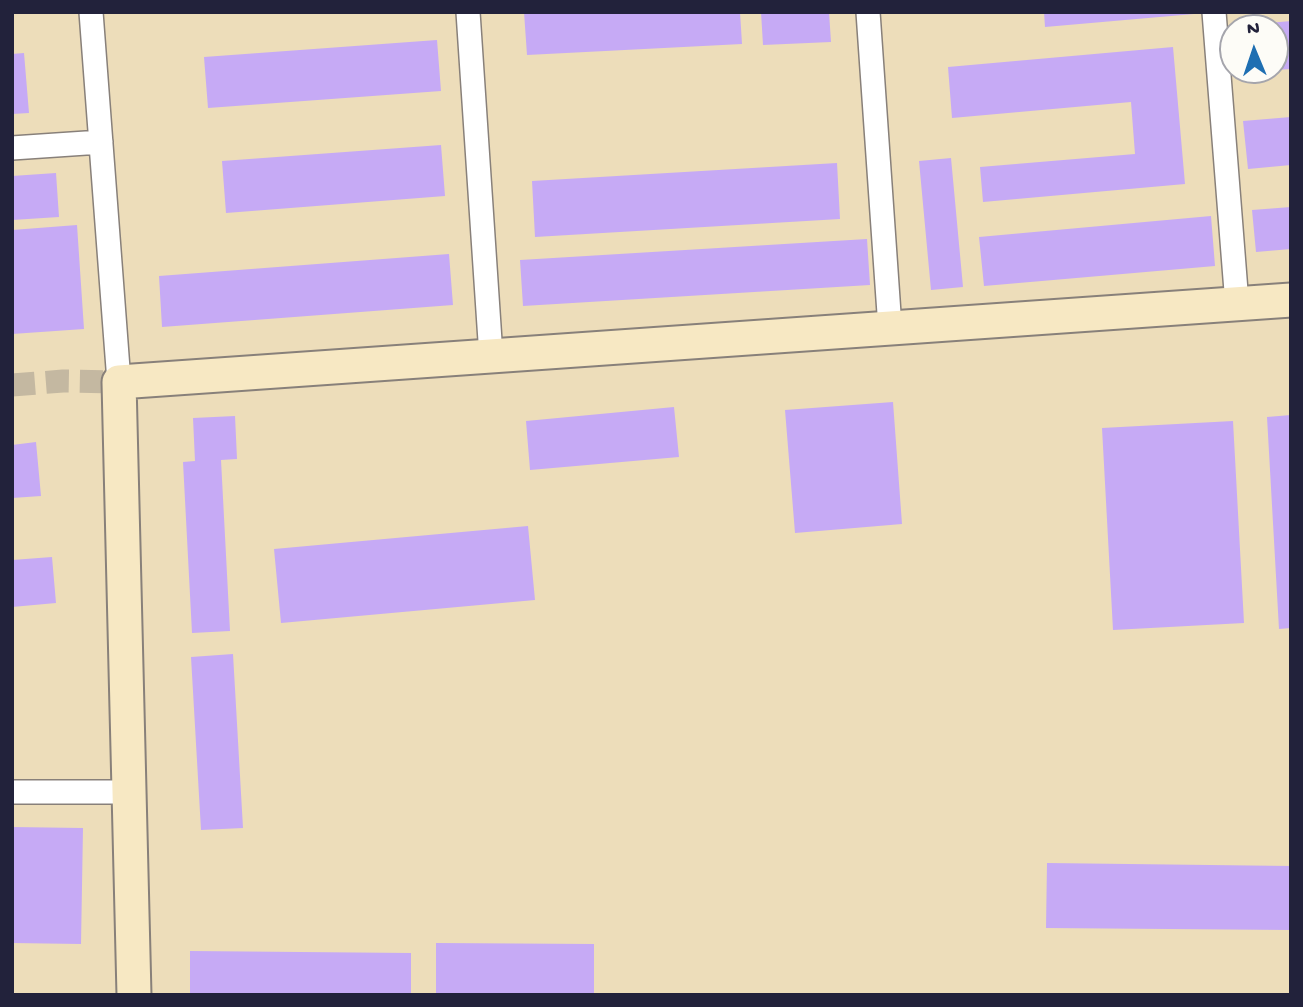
<!DOCTYPE html>
<html>
<head>
<meta charset="utf-8">
<style>
  body { margin:0 }
  #map { position:relative; width:1303px; height:1007px; overflow:hidden; background:#edddba; font-family:"Gochi Hand",sans-serif }
  canvas { display:block }
  .frame { position:absolute; inset:0; border:14px solid #22223b; pointer-events:none }
  .north { position:absolute; left:1219px; top:14px; width:70px; height:70px; box-sizing:border-box; background:#fdfcf7; border:2px solid #a5a5ac; border-radius:50%; rotate:358deg; font-size:19px; font-weight:700; line-height:28px; text-align:center; color:#22223b }
  .north::after { content:''; display:block; margin:auto; width:24px; height:32px; background:#1f6fb2; clip-path:polygon(50% 0,100% 100%,50% 72%,0 100%) }
</style>
</head>
<body>
<div id="map">
<canvas width="1303" height="1007"></canvas>
<div class="frame"></div>
<div class="north">N</div>
</div>
<script>
const ctx = document.querySelector('canvas').getContext('2d');
ctx.lineJoin = 'round';
function fillPath(path, color) {
  ctx.fillStyle = color;
  ctx.fill(path, 'evenodd');
}
function poly(rows) {
  const path = new Path2D();
  for (const r of rows) {
    path.moveTo(r[0], r[1]);
    for (let i = 2; i < r.length; i += 2) path.lineTo(r[i], r[i + 1]);
  }
  return path;
}
function stroke(path, color, width, dash) {
  ctx.strokeStyle = color;
  ctx.lineWidth = width;
  ctx.lineCap = dash ? 'butt' : 'round';
  ctx.setLineDash(dash || []);
  ctx.stroke(path);
}
fillPath(poly([
  [524,12,740,12,742,44,527,55],
  [761,12,829,12,831,42,763,45],
  [1044,12,1194,12,1194,14,1045,27],
  [1291,21,1291,69,1275,70,1275,28,1236,28,1235,26],
  [437,40,441,91,208,108,204,57],
  [1173,47,1185,184,983,202,980,167,1135,154,1131,102,952,118,948,67],
  [24,53,29,113,12,114,12,54],
  [1291,117,1291,165,1248,169,1243,121],
  [441,145,445,196,226,213,222,161],
  [951,158,963,287,931,290,919,161],
  [837,163,840,219,535,237,532,181],
  [56,173,59,217,12,220,12,176],
  [1291,207,1291,249,1256,252,1252,210],
  [1211,216,1215,266,984,286,979,237],
  [77,225,84,329,12,334,12,230],
  [867,239,870,285,523,306,520,260],
  [449,254,453,305,162,327,159,276],
  [893,402,902,524,795,533,785,410],
  [674,407,679,457,530,470,526,421],
  [1291,415,1291,628,1279,629,1267,417],
  [235,416,237,459,221,460,230,631,192,633,183,462,195,461,193,418],
  [1233,421,1244,623,1113,630,1102,428],
  [36,442,41,496,12,498,12,445],
  [528,526,535,600,281,623,274,549],
  [52,557,56,603,12,607,12,560],
  [233,654,243,828,201,830,191,657],
  [12,827,83,828,81,944,12,943],
  [1047,863,1291,866,1291,930,1046,928],
  [436,943,594,944,594,995,436,994],
  [190,951,411,953,411,995,190,995]
]), '#c6aaf5');
stroke(poly([
  [12,385,63,381,119,382]
]), '#c4b8a1', 23, [23, 11]);
const street = poly([
  [91,12,119,382],
  [468,12,491,356],
  [868,12,890,328],
  [1214,12,1237,304],
  [12,148,101,142],
  [12,792,129,792]
]);
const secondary = poly([
  [134,995,119,382,1291,300]
]);
stroke(street, '#88807a', 26);
stroke(secondary, '#88807a', 37);
stroke(street, '#fff', 23);
stroke(secondary, '#f7e8c3', 33);
</script>
</body>
</html>
